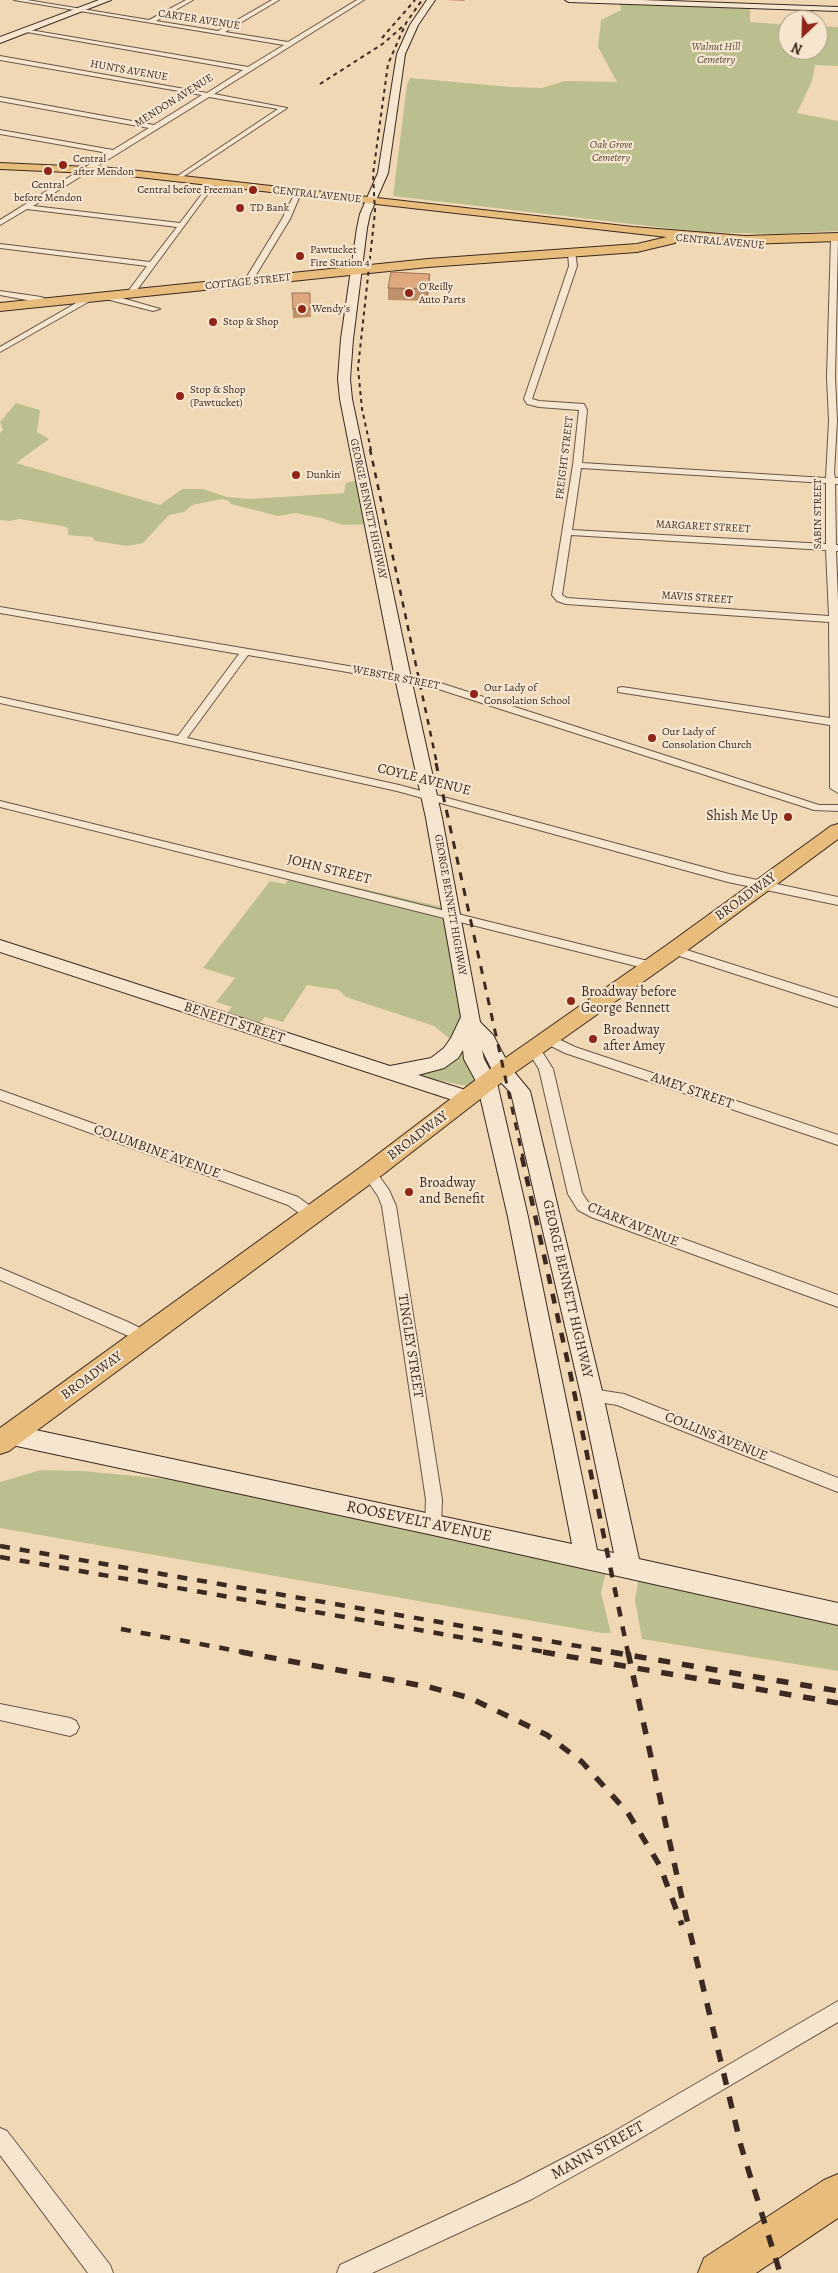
<!DOCTYPE html>
<html>
<head>
<meta charset="utf-8">
<style>
  body { margin:0 }
  #map { position:relative; width:838px; height:2273px; overflow:hidden; background:#f1d8b5; font-family:Alegreya,serif }
  canvas { display:block }
  .north { position:absolute; left:778px; top:10px; width:50px; height:50px; box-sizing:border-box; background:#f6e6cf; border:1px solid #ac9b8a; border-radius:50%; rotate:204deg; font-size:14px; font-weight:700; line-height:20px; text-align:center; color:#3c2a22 }
  .north::after { content:''; display:block; margin:auto; width:18px; height:22px; background:#8f2418; clip-path:polygon(50% 0,100% 100%,50% 72%,0 100%) }
</style>
</head>
<body>
<div id="map">
<canvas width="838" height="2273"></canvas>
<div class="north">N</div>
</div>
<script>
const ctx = document.querySelector('canvas').getContext('2d');
ctx.lineJoin = 'round';
function fillPath(path, color) {
  ctx.fillStyle = color;
  ctx.fill(path, 'evenodd');
}
function poly(rows) {
  const path = new Path2D();
  for (const r of rows) {
    path.moveTo(r[0], r[1]);
    for (let i = 2; i < r.length; i += 2) path.lineTo(r[i], r[i + 1]);
  }
  return path;
}
function stroke(path, color, width, dash) {
  ctx.strokeStyle = color;
  ctx.lineWidth = width;
  ctx.lineCap = dash ? 'butt' : 'round';
  ctx.setLineDash(dash || []);
  ctx.stroke(path);
}
function drawText(font, color, halo, rows, align = 'center') {
  ctx.font = font + ' Alegreya,serif';
  ctx.lineWidth = 4.5;
  ctx.setLineDash([]);
  ctx.textBaseline = 'middle';
  ctx.strokeStyle = halo;
  ctx.fillStyle = color;
  for (const [text, x, y, turn = 0] of rows) {
    ctx.save();
    ctx.translate(x, y);
    ctx.rotate((+turn || 0) * Math.PI / 180);
    ctx.textAlign = isNaN(turn) ? turn : align;
    if (halo) ctx.strokeText(text, 0, 0);
    ctx.fillText(text, 0, 0);
    ctx.restore();
  }
}
fillPath(poly([
  [620,4,750,9,750,22,788,25,788,50,818,50,818,26,838,27,838,66,815,65,812,81,797,113,838,121,838,231,772,234,700,232,393,196,407,85,410,78,511,87,542,88,565,81,617,82,598,47,601,20,621,10],
  [16,403,40,410,37,432,49,439,16,463,160,505,182,489,203,489,227,497,250,499,344,493,346,483,363,479,371,524,343,525,321,518,295,513,278,516,231,504,229,501,222,499,192,505,184,512,169,515,143,543,128,546,95,541,92,537,68,535,68,528,62,526,19,519,10,521,0,520,0,433,3,430,0,422],
  [294,873,451,909,490,1068,495,1075,477,1088,402,1073,383,1065,421,1065,455,1043,434,1026,346,997,339,990,307,985,283,1022,265,1017,258,1025,226,1014,232,1007,216,1002,235,978,203,968,270,881,285,884],
  [41,1470,82,1471,305,1492,608,1562,601,1593,611,1633,602,1633,0,1528,0,1482],
  [641,1565,838,1604,838,1671,642,1639,635,1600]
]), '#bbbf8d');
const street = poly([
  [14,0,27,0,149,20,186,0,193,0,156,21,218,31,272,0,279,0,225,32,288,42,357,0,364,0,214,94,287,108,178,180,173,179,278,109,209,97,33,206,180,223,211,182,215,182,215,184,137,290,136,295,130,295,129,290,147,266,0,248,0,244,150,262,177,227,27,209,0,225,0,220,108,153,0,134,0,130,113,150,149,128,0,101,0,97,154,125,202,95,0,60,0,56,207,93,243,70,21,31,24,29,248,67,284,45,14,0],
  [298,191,301,193,290,219,251,283,244,285,243,283,282,219,295,193,298,191],
  [835,236,838,237,835,377,837,421,834,473,835,478,838,478,838,484,835,484,836,545,838,545,838,551,836,551,838,602,838,793,830,788,830,725,618,692,618,688,622,687,830,718,829,622,566,604,557,601,552,595,573,465,579,410,539,407,527,404,524,399,569,266,568,253,575,251,577,266,532,399,539,401,584,404,587,410,582,463,826,478,829,421,827,377,831,238,835,236],
  [581,468,826,483,826,544,572,530,581,468],
  [571,535,826,550,829,616,567,598,562,595,571,535],
  [0,291,41,297,52,302,48,304,0,295,0,291],
  [102,294,108,294,160,309,153,311,102,298,102,294],
  [90,295,97,297,0,352,0,347,90,295],
  [0,607,431,680,819,805,838,805,838,811,814,810,429,686,248,655,187,738,399,785,729,874,838,897,838,905,728,882,397,791,0,703,0,697,178,736,239,654,0,613,0,607],
  [0,801,652,962,658,966,652,970,0,807,0,801],
  [674,946,838,998,838,1007,670,953,668,950,674,946],
  [548,1034,575,1047,838,1135,838,1145,565,1053,543,1042,541,1039,548,1034],
  [534,1045,539,1047,553,1069,582,1193,588,1202,601,1209,838,1295,838,1307,591,1217,578,1210,568,1194,539,1069,527,1050,534,1045],
  [0,1090,298,1197,316,1210,318,1214,316,1218,311,1219,306,1218,288,1205,0,1100,0,1090],
  [369,1168,374,1169,389,1190,396,1206,442,1500,441,1524,439,1529,433,1531,427,1529,425,1524,426,1500,382,1206,378,1196,362,1173,364,1169,369,1168],
  [0,1268,128,1322,150,1333,153,1337,150,1341,145,1343,140,1341,0,1280,0,1268],
  [592,1389,624,1394,838,1478,838,1492,617,1405,586,1400,584,1395,586,1390,592,1389],
  [0,1704,70,1718,76,1721,79,1727,76,1733,70,1736,0,1720,0,1704],
  [838,2001,838,2022,622,2149,532,2199,372,2273,337,2273,340,2265,516,2183,608,2135,838,2001],
  [0,2128,7,2131,110,2265,113,2273,88,2273,0,2155,0,2128]
]);
const secondary = poly([
  [99,0,111,0,0,43,0,37,99,0],
  [427,0,435,0,418,25,405,54,388,173,370,214,367,228,353,339,350,379,352,399,411,678,442,818,480,1022,493,1035,510,1067,530,1091,603,1395,639,1559,838,1603,838,1625,433,1535,12,1445,4,1442,0,1435,4,1428,12,1425,572,1544,508,1217,477,1083,464,1059,463,1050,458,1058,444,1068,418,1075,475,1093,478,1098,475,1103,468,1105,0,952,0,940,390,1066,431,1058,444,1048,451,1038,461,1017,426,818,395,678,340,399,338,379,341,339,357,228,360,214,378,173,397,54,410,25,427,0],
  [482,1050,495,1076,511,1093,581,1395,614,1553,597,1550,528,1217,497,1083,484,1059,482,1050],
  [565,0,642,0,838,7,838,11,569,2,565,0]
]);
const primary = poly([
  [0,163,112,168,633,227,745,236,838,233,838,241,745,244,676,238,675,243,637,252,428,267,0,311,0,303,428,259,637,244,667,237,112,174,0,169,0,163],
  [838,824,838,839,681,955,510,1076,377,1179,9,1451,0,1454,0,1428,361,1167,494,1066,667,945,831,826,838,824]
]);
const highway = poly([
  [838,2174,838,2218,756,2273,698,2273,704,2258,824,2180,838,2174]
]);
stroke(street, '#695647', 2);
stroke(secondary, '#3c2a22', 2);
stroke(primary, '#3c2a22', 2);
stroke(highway, '#3c2a22', 2);
fillPath(street, '#f6e6cf');
fillPath(secondary, '#f6e6cf');
fillPath(primary, '#e8bc7a');
fillPath(highway, '#e8bc7a');
stroke(poly([
  [382,38,415,0],
  [320,84,384,43,402,27],
  [371,450,362,409,358,368,375,212,373,174,388,64,406,23,422,0]
]), '#3c2a22', 2, [4, 4]);
stroke(poly([
  [370,449,437,764]
]), '#3c2a22', 2.5, [6, 6]);
stroke(poly([
  [436,763,523,1158]
]), '#3c2a22', 3, [8, 8]);
stroke(poly([
  [522,1157,570,1372,628,1653],
  [0,1546,618,1653],
  [0,1557,551,1653],
  [121,1629,248,1653]
]), '#3c2a22', 4.5, [10, 10]);
stroke(poly([
  [241,1652,429,1687,470,1698,547,1735,582,1762,628,1813,660,1866,682,1925],
  [543,1652,838,1703],
  [611,1652,838,1691],
  [628,1652,683,1903,741,2146,780,2273]
]), '#3c2a22', 5.5, [12, 12]);
fillPath(poly([
  [445,0,465,0,464,1],
  [430,274,430,285,427,301,388,300,388,288],
  [292,293,310,293,311,317,293,318]
]), '#bf906c');
fillPath(poly([
  [430,274,430,285,427,301,427,289]
]), '#9b7558');
const building = poly([
  [391,272,430,274,427,289,388,288,391,272],
  [292,293,310,293,310,309,293,309,292,293]
]);
fillPath(building, '#dea77e');
stroke(building, '#9b7558', 1);
for (const [x, y, r, color] of [
  [63,165,5,"#8f2418"],
  [48,171,5,"#8f2418"],
  [253,190,5,"#8f2418"],
  [240,208,5,"#8f2418"],
  [300,256,5,"#8f2418"],
  [409,293,5,"#8f2418"],
  [302,309,5,"#8f2418"],
  [213,322,5,"#8f2418"],
  [180,396,5,"#8f2418"],
  [296,475,5,"#8f2418"],
  [474,694,5,"#8f2418"],
  [652,738,5,"#8f2418"],
  [788,817,5,"#8f2418"],
  [571,1001,5,"#8f2418"],
  [593,1039,5,"#8f2418"],
  [409,1192,5,"#8f2418"]
]) {
  const dot = new Path2D();
  dot.arc(x, y, r, 0, 2 * Math.PI);
  ctx.fillStyle = color;
  ctx.fill(dot);
  stroke(dot, '#f6e6cf', 2);
}
drawText('11px', '#3c2a22', '#f6e6cf', [
  ["CARTER AVENUE",199,20,9],
  ["HUNTS AVENUE",129,71,10],
  ["MENDON AVENUE",174,101,-32],
  ["CENTRAL AVENUE",317,195,6],
  ["CENTRAL AVENUE",720,242,5],
  ["COTTAGE STREET",248,282,-6],
  ["FREIGHT STREET",565,458,-83],
  ["GEORGE BENNETT HIGHWAY",368,509,78],
  ["SABIN STREET",818,514,-90],
  ["MARGARET STREET",703,527,3],
  ["MAVIS STREET",697,598,4],
  ["WEBSTER STREET",396,678,11],
  ["GEORGE BENNETT HIGHWAY",450,905,80]
]);
drawText('italic 11px', '#554837', '#f6e6cf', [
  ["Walnut Hill",716,47],
  ["Cemetery",716,60],
  ["Oak Grove",611,145],
  ["Cemetery",611,158]
]);
drawText('11px', '#3c2a22', '#f6e6cf', [
  ["Central",73,159],
  ["after Mendon",73,172],
  ["Central",48,185,"center"],
  ["before Mendon",48,198,"center"],
  ["Central before Freeman",243,190,"right"],
  ["TD Bank",250,208],
  ["Pawtucket",310,250],
  ["Fire Station 4",310,263],
  ["O'Reilly",419,287],
  ["Auto Parts",419,300],
  ["Wendy's",312,309],
  ["Stop & Shop",223,322],
  ["Stop & Shop",190,390],
  ["(Pawtucket)",190,403],
  ["Dunkin'",306,475],
  ["Our Lady of",484,688],
  ["Consolation School",484,701],
  ["Our Lady of",662,732],
  ["Consolation Church",662,745]
], 'left');
drawText('14px', '#3c2a22', '#f6e6cf', [
  ["COYLE AVENUE",424,780,14],
  ["JOHN STREET",329,870,14],
  ["BROADWAY",746,897,-36],
  ["BENEFIT STREET",234,1023,18],
  ["AMEY STREET",692,1091,19],
  ["BROADWAY",418,1136,-37],
  ["COLUMBINE AVENUE",157,1152,20],
  ["CLARK AVENUE",633,1225,22],
  ["GEORGE BENNETT HIGHWAY",567,1289,77],
  ["TINGLEY STREET",410,1346,81],
  ["BROADWAY",92,1376,-36],
  ["COLLINS AVENUE",716,1437,22]
]);
drawText('14px', '#3c2a22', '#f6e6cf', [
  ["Shish Me Up",778,817,"right"],
  ["Broadway before",581,993],
  ["George Bennett",581,1009],
  ["Broadway",603,1031],
  ["after Amey",603,1047],
  ["Broadway",419,1184],
  ["and Benefit",419,1200]
], 'left');
drawText('16px', '#3c2a22', '#f6e6cf', [
  ["ROOSEVELT AVENUE",419,1522,12],
  ["MANN STREET",598,2151,-29]
]);
</script>
</body>
</html>
